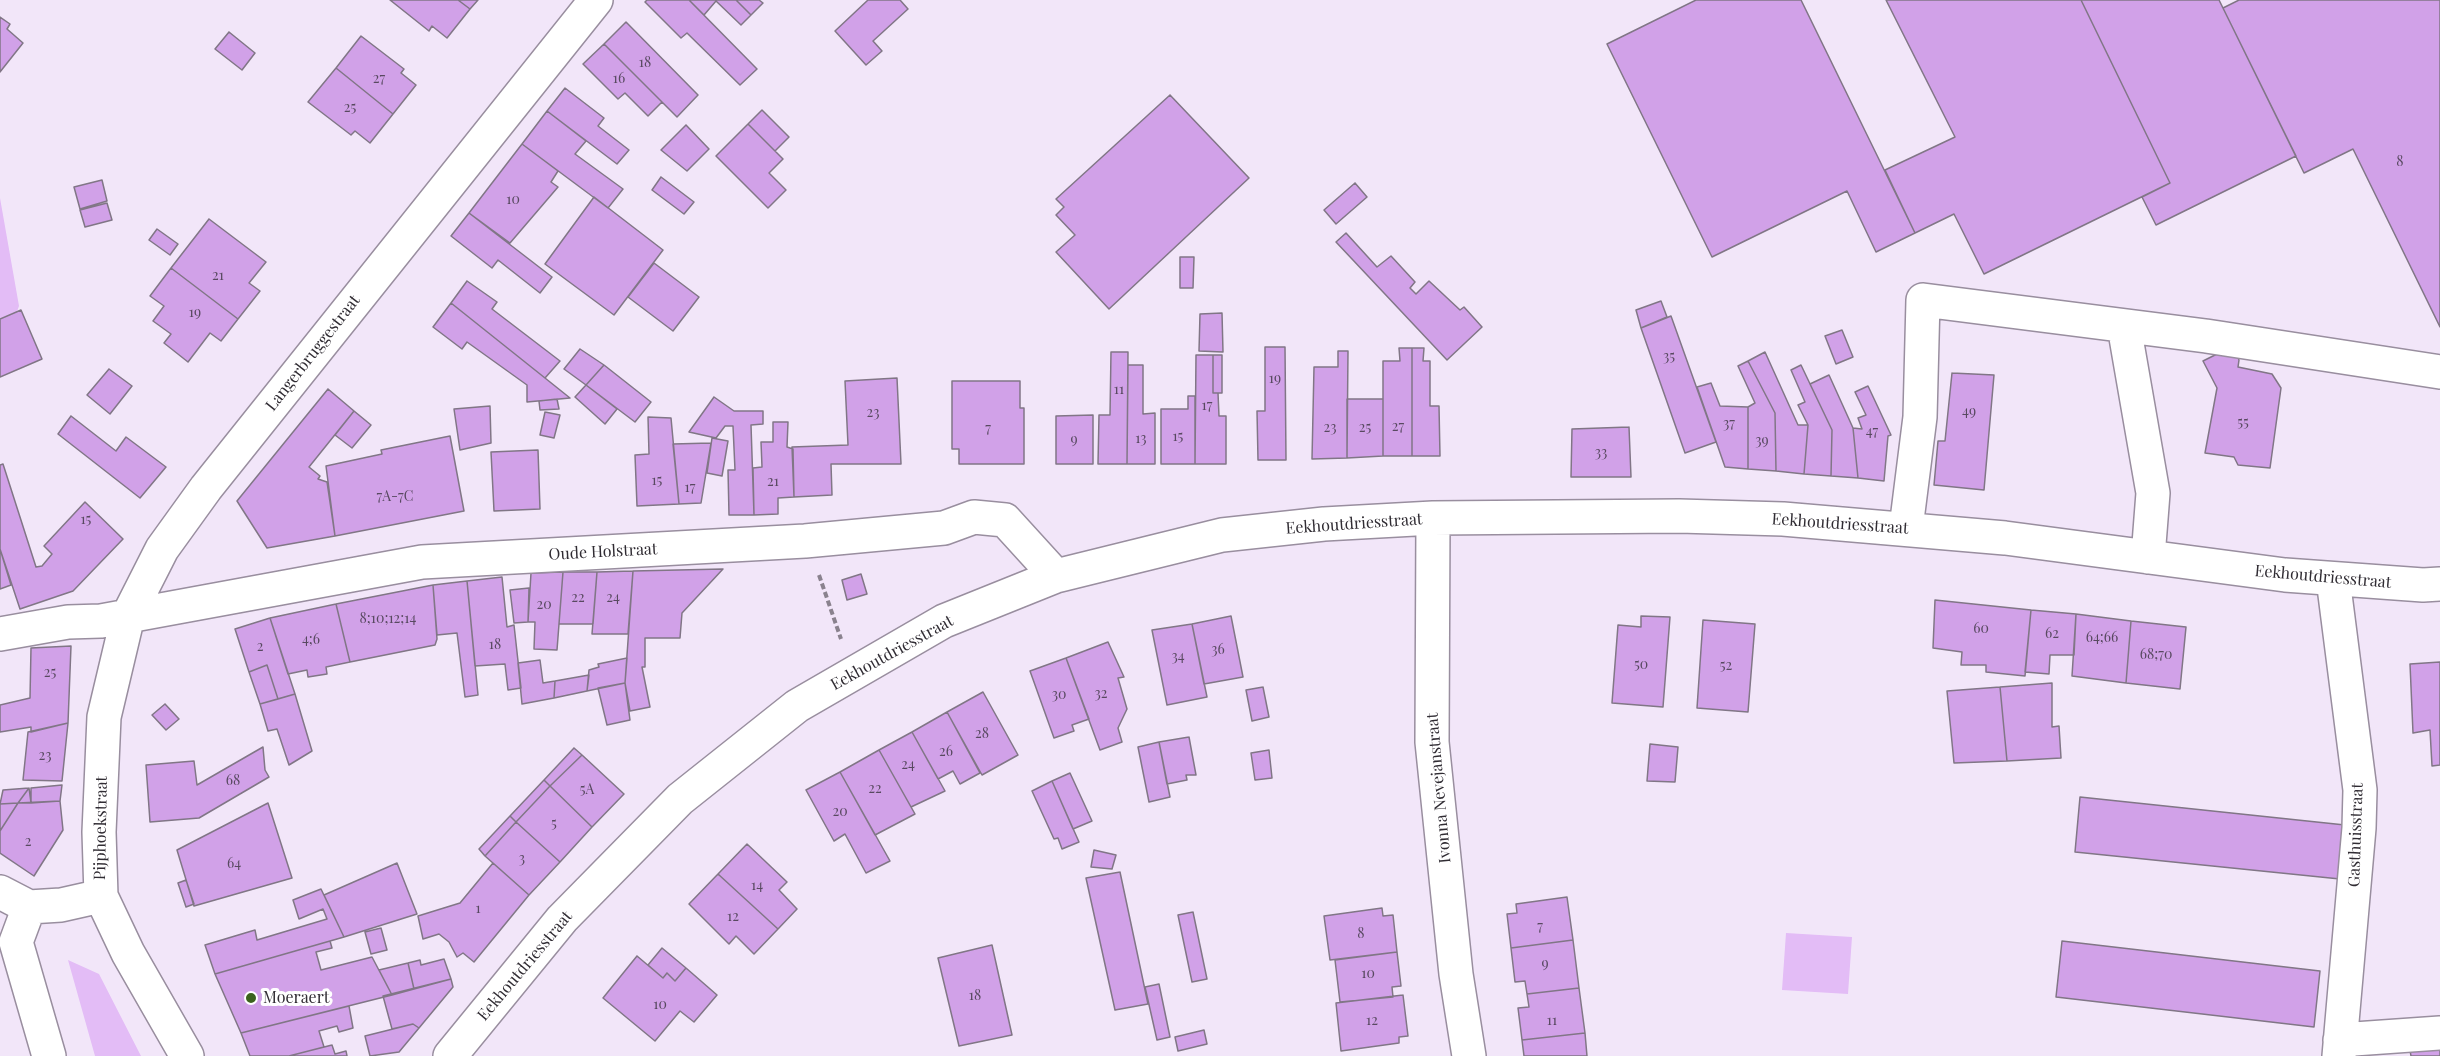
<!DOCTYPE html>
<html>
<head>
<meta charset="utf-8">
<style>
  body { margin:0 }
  canvas { display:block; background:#f2e6f9 }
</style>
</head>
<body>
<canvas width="2440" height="1056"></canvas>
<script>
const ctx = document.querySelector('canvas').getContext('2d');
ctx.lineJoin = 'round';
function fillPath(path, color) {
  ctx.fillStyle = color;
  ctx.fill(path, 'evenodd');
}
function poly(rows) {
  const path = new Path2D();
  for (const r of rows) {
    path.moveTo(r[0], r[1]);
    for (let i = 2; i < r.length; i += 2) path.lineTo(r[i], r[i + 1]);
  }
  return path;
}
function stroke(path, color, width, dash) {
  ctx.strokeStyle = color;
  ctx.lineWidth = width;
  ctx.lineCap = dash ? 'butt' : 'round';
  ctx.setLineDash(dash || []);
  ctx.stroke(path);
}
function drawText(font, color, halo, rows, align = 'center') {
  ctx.font = font + ' "Playfair Display",serif';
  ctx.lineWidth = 6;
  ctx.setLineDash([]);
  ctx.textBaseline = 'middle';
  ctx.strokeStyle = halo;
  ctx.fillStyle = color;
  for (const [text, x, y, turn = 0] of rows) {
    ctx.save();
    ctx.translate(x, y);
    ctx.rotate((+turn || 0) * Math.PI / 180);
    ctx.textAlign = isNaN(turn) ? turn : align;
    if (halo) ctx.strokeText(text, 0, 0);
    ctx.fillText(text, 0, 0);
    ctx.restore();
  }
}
fillPath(poly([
  [0,198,19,306,0,358],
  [1786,933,1852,937,1848,994,1782,990],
  [68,960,99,974,141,1056,95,1056]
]), '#e3bcf6');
const building = poly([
  [390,0,458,0,470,9,447,38,432,26,429,31,390,0],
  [458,0,478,0,470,9,458,0],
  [647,0,689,0,757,69,740,85,687,33,681,38,645,2,647,0],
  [689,0,736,0,751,15,741,25,716,1,704,15,689,0],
  [736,0,759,0,763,3,751,15,736,0],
  [868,0,900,0,908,9,873,41,882,51,866,65,835,31,868,0],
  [1696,0,1801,0,1915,233,1876,252,1847,191,1712,257,1607,44,1696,0],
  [1886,0,2081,0,2170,183,1984,274,1954,214,1915,233,1885,170,1955,137,1886,0],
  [2081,0,2219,0,2296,156,2156,225,2142,197,2170,183,2081,0],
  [2239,0,2440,0,2440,327,2353,149,2304,173,2223,8,2239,0],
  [0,17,10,24,7,29,23,43,0,72,0,17],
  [626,22,698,95,677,117,604,44,626,22],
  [229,32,255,53,242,70,215,49,229,32],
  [361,36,404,69,401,73,416,85,393,114,336,68,361,36],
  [604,44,662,102,648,116,625,93,618,99,583,64,604,44],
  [336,68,393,114,370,143,355,131,351,135,308,102,336,68],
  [565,88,604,118,598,126,629,150,617,164,547,111,565,88],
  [1170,95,1249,178,1109,309,1056,252,1075,235,1056,215,1064,207,1056,199,1170,95],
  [762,110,789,137,775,151,748,124,762,110],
  [547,111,586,141,575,154,623,189,608,208,522,144,547,111],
  [748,124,783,159,769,173,786,190,768,208,716,156,748,124],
  [686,125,709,149,687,171,661,150,686,125],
  [522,144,558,171,551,182,558,187,510,243,469,213,522,144],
  [661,177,694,202,684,214,652,190,661,177],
  [102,180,107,201,80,209,74,187,102,180],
  [1355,183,1367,197,1336,224,1324,210,1355,183],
  [594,197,663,250,614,315,545,264,594,197],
  [107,203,112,220,85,227,80,210,107,203],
  [469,213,552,277,540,293,498,260,492,268,451,236,469,213],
  [209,219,266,262,249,283,260,291,238,319,171,268,209,219],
  [157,229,178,244,170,255,149,240,157,229],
  [1346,233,1377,267,1391,256,1415,282,1410,288,1416,294,1429,281,1460,310,1464,307,1482,327,1447,360,1336,242,1346,233],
  [1180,257,1194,257,1193,288,1180,288,1180,257],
  [654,263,699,297,673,331,628,297,654,263],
  [171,268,238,319,221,341,210,333,188,362,164,343,171,334,153,321,164,306,150,296,171,268],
  [467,281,497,302,492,309,560,361,545,378,451,303,467,281],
  [1661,301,1667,317,1641,328,1636,310,1661,301],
  [451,303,545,378,570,398,527,402,527,385,467,342,462,349,433,327,451,303],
  [21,310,42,359,0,377,0,319,21,310],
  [1222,313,1223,352,1199,351,1200,314,1222,313],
  [1671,316,1716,442,1685,453,1641,328,1671,316],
  [1842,330,1853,357,1836,364,1825,336,1842,330],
  [2233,346,2239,360,2238,367,2272,374,2281,388,2270,468,2238,465,2234,457,2205,453,2217,388,2203,361,2233,346],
  [1265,347,1285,347,1286,460,1258,460,1257,411,1265,411,1265,347],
  [1399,348,1412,348,1412,456,1383,456,1383,361,1400,361,1399,348],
  [1412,348,1424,348,1423,361,1430,361,1430,406,1439,406,1440,456,1412,456,1412,348],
  [580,349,604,365,586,385,564,369,580,349],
  [1338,351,1348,351,1347,458,1312,459,1314,367,1338,367,1338,351],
  [1111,352,1128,352,1127,464,1098,464,1099,415,1110,415,1111,352],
  [1765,352,1798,425,1808,425,1804,474,1776,471,1775,413,1748,361,1765,352],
  [1196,355,1213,355,1213,393,1218,393,1219,416,1226,416,1226,464,1195,464,1196,355],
  [1213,355,1222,355,1222,393,1213,393,1213,355],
  [1748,361,1775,413,1776,471,1748,469,1748,407,1755,403,1738,366,1748,361],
  [604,365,651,402,635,422,586,385,604,365],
  [1128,365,1143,365,1143,414,1155,413,1155,464,1127,464,1128,365],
  [1801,365,1832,430,1831,476,1804,474,1808,425,1798,405,1805,402,1791,370,1801,365],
  [109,369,132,386,110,414,87,395,109,369],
  [1952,373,1994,375,1984,490,1934,485,1938,441,1945,441,1952,373],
  [1829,375,1853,428,1858,478,1831,476,1832,430,1810,384,1829,375],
  [897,378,901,464,831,464,832,495,794,497,792,447,848,445,845,381,897,378],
  [952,381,1020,381,1020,408,1024,408,1024,464,959,464,959,449,952,449,952,381],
  [1711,383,1720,406,1748,407,1748,469,1725,467,1697,387,1711,383],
  [586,385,617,409,605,424,575,397,586,385],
  [1868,386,1891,435,1888,436,1884,481,1858,478,1853,428,1862,429,1858,418,1866,415,1855,392,1868,386],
  [328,389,354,411,309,467,320,476,318,479,327,482,335,536,267,548,237,501,328,389],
  [1188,396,1195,396,1195,464,1161,464,1161,409,1188,409,1188,396],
  [714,397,734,411,763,411,763,424,751,425,754,515,729,515,728,470,735,470,733,426,725,426,716,438,689,432,714,397],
  [557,399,559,409,540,410,539,401,557,399],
  [1347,399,1383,399,1383,456,1347,458,1347,399],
  [490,406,491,443,460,450,454,409,490,406],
  [354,411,371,425,352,448,335,435,354,411],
  [545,412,560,415,554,438,540,435,545,412],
  [1093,415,1093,464,1056,464,1056,416,1093,415],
  [71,416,116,451,126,437,166,467,140,498,58,434,71,416],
  [648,417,671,418,679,504,637,506,635,455,649,454,648,417],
  [773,422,788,422,787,447,793,449,794,497,778,498,778,514,754,515,753,468,762,467,761,442,773,442,773,422],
  [1629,427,1631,477,1571,477,1572,429,1629,427],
  [450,436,464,511,335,536,326,466,382,454,381,450,450,436],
  [712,438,728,441,722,476,707,473,712,438],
  [711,443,701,503,679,504,673,444,711,443],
  [538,450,540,509,494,511,491,452,538,450],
  [3,464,36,567,42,566,52,554,44,546,85,502,123,539,73,591,20,609,0,549,0,465,3,464],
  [0,549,11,585,0,589,0,549],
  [723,569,682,613,680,638,645,638,645,667,642,667,650,707,630,711,625,683,633,571,723,569],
  [633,571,628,634,592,634,597,572,633,571],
  [563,572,597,572,593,624,559,624,563,572],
  [563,572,557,650,534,649,535,622,528,622,531,573,563,572],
  [861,574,867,594,847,600,842,580,861,574],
  [502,577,507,627,514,625,521,688,508,690,505,664,475,666,467,581,502,577],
  [467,581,478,695,465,697,457,633,437,635,433,585,467,581],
  [433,585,437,639,435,645,350,662,336,604,433,585],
  [529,588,528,622,514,623,510,590,529,588],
  [1935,600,2031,610,2025,676,1986,672,1986,665,1961,665,1962,652,1933,648,1935,600],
  [336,604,350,662,326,667,327,674,308,677,307,670,288,674,270,618,336,604],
  [2031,610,2076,614,2074,655,2050,655,2049,674,2025,672,2031,610],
  [2076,614,2131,621,2126,683,2072,676,2076,614],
  [1231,616,1243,677,1204,684,1192,624,1231,616],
  [1641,616,1670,617,1663,707,1612,703,1618,625,1641,627,1641,616],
  [270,618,295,694,278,699,267,665,249,672,235,629,270,618],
  [1703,620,1755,624,1748,712,1697,708,1703,620],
  [2131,621,2186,627,2180,689,2126,683,2131,621],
  [1192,624,1207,697,1167,705,1152,630,1192,624],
  [1108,642,1124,677,1118,678,1127,709,1118,728,1122,742,1100,750,1066,658,1108,642],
  [71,646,68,723,31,732,31,727,0,732,0,705,30,698,31,648,71,646],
  [627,658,625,683,587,691,589,670,599,667,598,664,627,658],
  [1066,658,1089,719,1072,725,1074,731,1054,738,1030,671,1066,658],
  [540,660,543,683,555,681,554,698,522,704,518,663,540,660],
  [2440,662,2440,765,2432,766,2430,730,2413,733,2410,664,2440,662],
  [267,665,278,699,260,704,249,672,267,665],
  [589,675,587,691,554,698,555,681,589,675],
  [625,683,630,720,607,725,598,688,625,683],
  [2052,683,2052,727,2059,726,2061,758,2007,761,2000,687,2052,683],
  [1263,687,1269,717,1252,721,1246,690,1263,687],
  [2000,687,2007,761,1954,763,1947,691,2000,687],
  [983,692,1018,755,982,775,947,712,983,692],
  [295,694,312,751,289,765,277,729,268,731,260,704,295,694],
  [165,704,179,719,166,730,152,715,165,704],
  [947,712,980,773,960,784,953,771,938,779,912,732,947,712],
  [68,723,62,781,23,780,28,732,68,723],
  [912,732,945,791,911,807,879,750,912,732],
  [1189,737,1196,775,1186,775,1187,780,1167,784,1159,742,1189,737],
  [1159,742,1170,797,1149,802,1138,747,1159,742],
  [1650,744,1678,747,1675,782,1647,781,1650,744],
  [263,747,265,770,269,777,199,818,150,822,146,765,194,761,197,785,263,747],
  [574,748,582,755,550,786,544,780,574,748],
  [879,750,915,814,875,835,840,772,879,750],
  [1269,750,1272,778,1255,780,1251,753,1269,750],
  [582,755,624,794,592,827,550,786,582,755],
  [840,772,890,861,866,873,845,834,834,841,806,790,840,772],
  [1070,773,1092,821,1073,829,1052,781,1070,773],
  [544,780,550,786,516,822,510,816,544,780],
  [1052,781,1079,842,1062,849,1058,838,1054,839,1032,791,1052,781],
  [62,785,60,801,31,803,31,788,62,785],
  [550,786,592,827,560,862,516,822,550,786],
  [29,788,18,803,0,804,3,790,29,788],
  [29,788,31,803,18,803,29,788],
  [2080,797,2345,825,2340,879,2075,852,2080,797],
  [60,801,63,830,34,876,0,853,0,831,18,803,60,801],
  [18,803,0,831,0,804,18,803],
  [268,803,292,878,194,906,177,850,268,803],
  [510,816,516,822,485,856,479,849,510,816],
  [516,822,560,862,529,895,485,856,516,822],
  [747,844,787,882,779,890,797,909,778,929,718,874,747,844],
  [1094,850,1116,855,1112,869,1091,867,1094,850],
  [397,863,417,914,344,937,324,895,397,863],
  [493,863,529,895,474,962,463,953,457,957,449,942,439,934,423,939,418,916,460,903,493,863],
  [1120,872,1148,1004,1115,1010,1086,878,1120,872],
  [718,874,778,929,754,954,736,936,729,944,689,904,718,874],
  [186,880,194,904,186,907,178,883,186,880],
  [321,889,344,937,215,974,205,945,255,930,257,940,327,919,323,909,299,919,293,900,321,889],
  [1567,897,1573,940,1511,948,1507,914,1517,913,1516,904,1567,897],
  [1382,908,1383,916,1393,915,1397,952,1330,960,1324,916,1382,908],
  [1193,912,1207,979,1192,982,1178,915,1193,912],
  [381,928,387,950,371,954,365,932,381,928],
  [1573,940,1579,988,1527,994,1525,981,1515,982,1511,948,1573,940],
  [330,941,332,948,316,952,321,970,372,957,392,995,241,1033,215,974,330,941],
  [2062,941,2320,971,2314,1027,2056,997,2062,941],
  [992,945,1012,1035,959,1046,938,958,992,945],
  [662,948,686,968,675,981,667,973,663,978,648,965,662,948],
  [1397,952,1401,986,1392,987,1393,997,1340,1002,1335,960,1397,952],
  [637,956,663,978,667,973,675,981,686,968,717,995,694,1022,680,1011,655,1041,603,998,637,956],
  [444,959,451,979,414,989,408,963,420,960,421,965,444,959],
  [408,963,414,989,392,995,379,970,408,963],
  [451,979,453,987,419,1028,413,1024,392,1029,383,996,451,979],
  [1159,984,1170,1037,1157,1040,1145,987,1159,984],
  [1579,988,1585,1033,1522,1040,1518,1008,1529,1007,1527,994,1579,988],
  [1403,995,1408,1036,1399,1037,1399,1043,1341,1051,1336,1003,1403,995],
  [349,1006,353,1028,339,1032,337,1026,319,1031,324,1047,289,1056,250,1056,241,1033,349,1006],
  [413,1024,419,1028,399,1052,370,1056,365,1036,413,1024],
  [1204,1030,1207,1044,1178,1051,1175,1037,1204,1030],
  [1585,1033,1587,1056,1524,1056,1522,1040,1585,1033],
  [2440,1042,2440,1056,2411,1056,2409,1045,2440,1042],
  [332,1045,335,1054,346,1051,347,1056,289,1056,332,1045]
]);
fillPath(building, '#d1a1e8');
stroke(building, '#817686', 1.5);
const minor = poly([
  [2124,326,2153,493,2148,557],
  [1433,518,1432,742,1456,974,1469,1056],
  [1906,528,1920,417,1923,300,2206,336,2440,372],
  [2333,579,2360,790,2359,828,2339,1056],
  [0,634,68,622,101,621,422,562,805,541,944,528,974,517,1005,520,1056,576],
  [0,892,29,907,61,905,101,896],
  [29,907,16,942,49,1056],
  [2340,1040,2440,1033],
  [187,1056,128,953,101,896,99,832,104,717,128,616,162,549,206,488,596,0],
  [450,1056,562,919,680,799,797,706,944,621,1056,576,1222,535,1324,524,1433,518,1679,516,1783,519,2005,538,2285,575,2423,585,2440,584]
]);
stroke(minor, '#998e9f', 36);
stroke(poly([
  [819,575,841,639]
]), '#8a828e', 4, [6, 3]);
stroke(minor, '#fff', 33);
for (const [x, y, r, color] of [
  [251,998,6,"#3b621d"]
]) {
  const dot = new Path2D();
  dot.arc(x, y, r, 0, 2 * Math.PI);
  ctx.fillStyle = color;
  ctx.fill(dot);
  stroke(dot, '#fff', 2);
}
drawText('14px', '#584960', null, [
  ["18",645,63],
  ["27",379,79],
  ["16",619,79],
  ["25",350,108],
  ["8",2400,162],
  ["10",513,200],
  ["21",218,276],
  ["19",195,313],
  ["35",1669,357],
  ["19",1275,379],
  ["11",1119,390],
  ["17",1207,406],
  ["49",1969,412],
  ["23",873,413],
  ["55",2243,423],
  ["37",1729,424],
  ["27",1398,427],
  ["23",1330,428],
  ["25",1365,428],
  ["7",988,429],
  ["47",1872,432],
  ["15",1178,437],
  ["13",1141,439],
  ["9",1074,440],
  ["39",1762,441],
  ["33",1601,453],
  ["15",657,481],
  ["21",773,482],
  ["17",690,488],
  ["7A-7C",395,497],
  ["15",86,520],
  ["22",578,598],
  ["24",613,598],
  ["20",544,605],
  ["8;10;12;14",388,619],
  ["60",1981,629],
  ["62",2052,634],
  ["64;66",2102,638],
  ["4;6",311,640],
  ["18",495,645],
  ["2",260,647],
  ["36",1218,650],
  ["68;70",2156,655],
  ["34",1178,657],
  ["50",1641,665],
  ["52",1726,666],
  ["25",50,673],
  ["32",1101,694],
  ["30",1059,695],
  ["28",982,734],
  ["26",946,752],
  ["23",45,756],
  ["24",908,765],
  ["68",233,781],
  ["22",875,789],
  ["5A",587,790],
  ["20",840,812],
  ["5",554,824],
  ["2",28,842],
  ["3",522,859],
  ["64",234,864],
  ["14",757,886],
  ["1",478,909],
  ["12",733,917],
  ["7",1540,927],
  ["8",1361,934],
  ["9",1545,964],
  ["10",1368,974],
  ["18",975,996],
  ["10",660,1005],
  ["12",1372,1021],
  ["11",1552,1021]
]);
drawText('16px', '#302c33', '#fff', [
  ["Langerbruggestraat",313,353,-52],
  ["Eekhoutdriesstraat",1354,524,-4],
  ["Eekhoutdriesstraat",1840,524,4],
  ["Oude Holstraat",603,552,-3],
  ["Eekhoutdriesstraat",2323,577,5],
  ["Eekhoutdriesstraat",892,653,-29],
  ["Ivonna Nevejanstraat",1439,788,-95],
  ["Pijphoekstraat",101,828,-89],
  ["Gasthuisstraat",2356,835,-88],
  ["Eekhoutdriesstraat",525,966,-50]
]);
drawText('16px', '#302c33', '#fff', [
  ["Moeraert",263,998]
], 'left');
</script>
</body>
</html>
